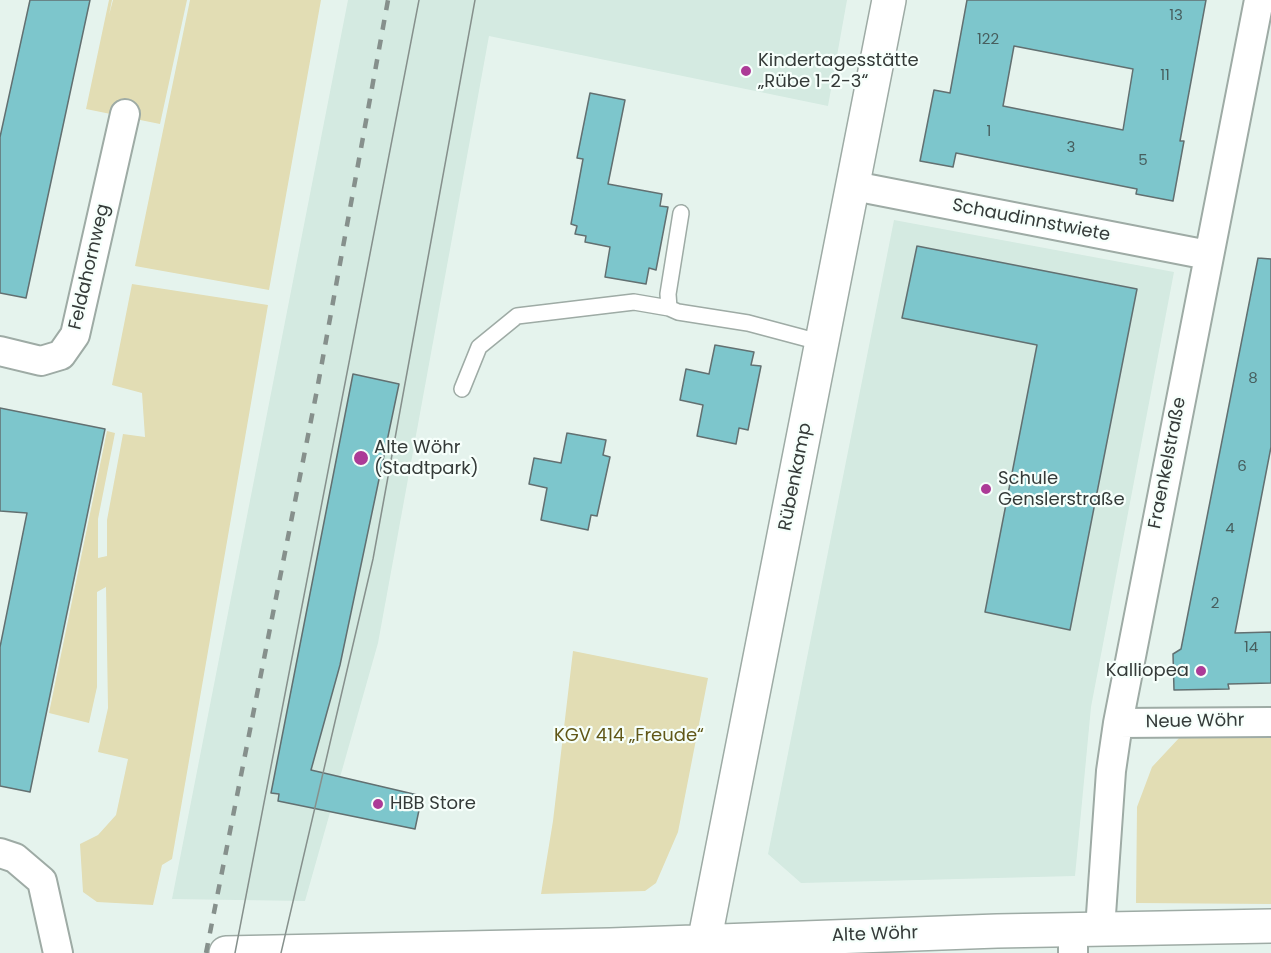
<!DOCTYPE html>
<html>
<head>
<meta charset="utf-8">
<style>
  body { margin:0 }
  canvas { display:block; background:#e5f3ed }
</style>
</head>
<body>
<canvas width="1271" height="953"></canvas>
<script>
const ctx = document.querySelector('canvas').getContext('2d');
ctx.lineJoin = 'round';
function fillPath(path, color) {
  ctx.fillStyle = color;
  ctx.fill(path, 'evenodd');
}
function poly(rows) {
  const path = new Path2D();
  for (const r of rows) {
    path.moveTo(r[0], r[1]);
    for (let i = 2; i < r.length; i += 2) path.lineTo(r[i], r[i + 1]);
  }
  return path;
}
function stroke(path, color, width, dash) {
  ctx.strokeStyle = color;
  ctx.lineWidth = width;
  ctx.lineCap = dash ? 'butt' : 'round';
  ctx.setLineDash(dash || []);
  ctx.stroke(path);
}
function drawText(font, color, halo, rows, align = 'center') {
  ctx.font = font + ' Poppins,sans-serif';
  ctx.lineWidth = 4.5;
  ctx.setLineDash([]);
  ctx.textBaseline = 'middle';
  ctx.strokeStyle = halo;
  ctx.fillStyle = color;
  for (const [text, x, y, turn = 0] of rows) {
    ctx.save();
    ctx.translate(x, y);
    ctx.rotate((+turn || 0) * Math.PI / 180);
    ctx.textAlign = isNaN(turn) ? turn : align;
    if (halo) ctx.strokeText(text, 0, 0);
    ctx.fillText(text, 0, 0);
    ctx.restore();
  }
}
fillPath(poly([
  [348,0,847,0,828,106,489,36,378,643,305,901,172,899],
  [894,220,1174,272,1091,707,1075,876,801,883,768,854]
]), '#d4eae1');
fillPath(poly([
  [109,0,112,0,109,15,113,0,187,0,160,124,86,109],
  [190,0,321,0,269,290,135,266],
  [132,284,268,305,172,859,162,865,153,905,97,902,83,892,80,844,98,835,116,815,128,759,98,752,108,708,106,587,97,592,97,687,89,723,49,713,107,431,115,433,98,519,98,558,107,556,107,520,123,434,145,437,142,393,112,385],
  [573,651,708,678,678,832,656,883,645,891,541,894,553,821],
  [1271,735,1271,904,1136,903,1137,807,1152,767,1180,737]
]), '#e2ddb4');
const building = poly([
  [30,0,90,0,26,298,0,293,0,137,30,0],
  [967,0,1206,0,1180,141,1184,141,1173,201,1136,194,1137,189,956,153,953,167,920,161,934,90,950,93,967,0],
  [1014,46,1133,69,1123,130,1003,106,1014,46],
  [590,93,625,100,608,184,662,194,660,206,668,207,656,270,649,268,646,284,605,277,610,247,585,242,586,236,575,234,577,226,571,224,583,159,577,158,590,93],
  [917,246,1137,289,1070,630,985,612,1037,345,902,318,917,246],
  [1258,258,1271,259,1271,447,1235,633,1271,632,1271,683,1228,684,1229,689,1174,690,1173,654,1181,649,1258,258],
  [715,345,754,352,751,365,761,366,748,430,739,428,736,444,697,436,703,405,680,400,686,369,709,374,715,345],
  [353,374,399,384,340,665,311,770,422,796,415,829,278,801,279,794,271,793,353,374],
  [0,408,105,429,30,792,0,786,0,647,27,513,0,511,0,408],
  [567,433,606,440,603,455,610,457,597,516,591,515,588,530,541,520,547,488,529,484,534,458,561,463,567,433]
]);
fillPath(building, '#7dc6cc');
stroke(building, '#627071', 1.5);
const service = poly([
  [681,213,668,294,669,308,678,312,748,323,823,343],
  [462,389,479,347,517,316,634,302,669,308]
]);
const minor = poly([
  [854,186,1208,255],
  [0,351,41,361,61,355,75,335,125,114],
  [1118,723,1271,722],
  [0,853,15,858,42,881,58,953],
  [1073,929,1073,953],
  [1100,929,1111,771,1118,723,1259,0]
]);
const tertiary = poly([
  [226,953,610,945,997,931,1271,926],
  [702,953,889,0]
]);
stroke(service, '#9eaba5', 18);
stroke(minor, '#9eaba5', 32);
stroke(tertiary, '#9eaba5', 36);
stroke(service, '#fff', 15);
stroke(minor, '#fff', 28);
stroke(tertiary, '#fff', 33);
stroke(poly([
  [235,953,419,0],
  [281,953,373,559,475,0]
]), '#86908c', 1.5);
stroke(poly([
  [206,953,317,390,388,0]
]), '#86908c', 4.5, [10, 10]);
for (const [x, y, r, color] of [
  [746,71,6,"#ac3b97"],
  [361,458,8,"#ac3b97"],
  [986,489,6,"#ac3b97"],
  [1201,671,6,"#ac3b97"],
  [378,804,6,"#ac3b97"]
]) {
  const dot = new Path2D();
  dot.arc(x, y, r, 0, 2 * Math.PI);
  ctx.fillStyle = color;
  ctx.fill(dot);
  stroke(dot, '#f6fffb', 2);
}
drawText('15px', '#475e5e', null, [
  ["13",1176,16],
  ["122",988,40],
  ["11",1165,76],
  ["1",989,132],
  ["3",1071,148],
  ["5",1143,161],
  ["8",1253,379],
  ["6",1242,467],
  ["4",1230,529],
  ["2",1215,604],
  ["14",1251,648]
]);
drawText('18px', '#353b39', '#f6fffb', [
  ["Kindertagesstätte",758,61],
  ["„Rübe 1-2-3“",758,82],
  ["Alte Wöhr",374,448],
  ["(Stadtpark)",374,469],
  ["Schule",998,479],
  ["Genslerstraße",998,500],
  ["Kalliopea",1189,671,"right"],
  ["HBB Store",390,804]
], 'left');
drawText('18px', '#353b39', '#f6fffb', [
  ["Schaudinnstwiete",1031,221,11],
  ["Feldahornweg",90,267,-77],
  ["Fraenkelstraße",1168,463,-79],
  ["Rübenkamp",796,477,-79],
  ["Neue Wöhr",1195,722,-1],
  ["Alte Wöhr",875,935,-2]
]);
drawText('18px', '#605717', '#f6fffb', [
  ["KGV 414 „Freude“",629,736]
]);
</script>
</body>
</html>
